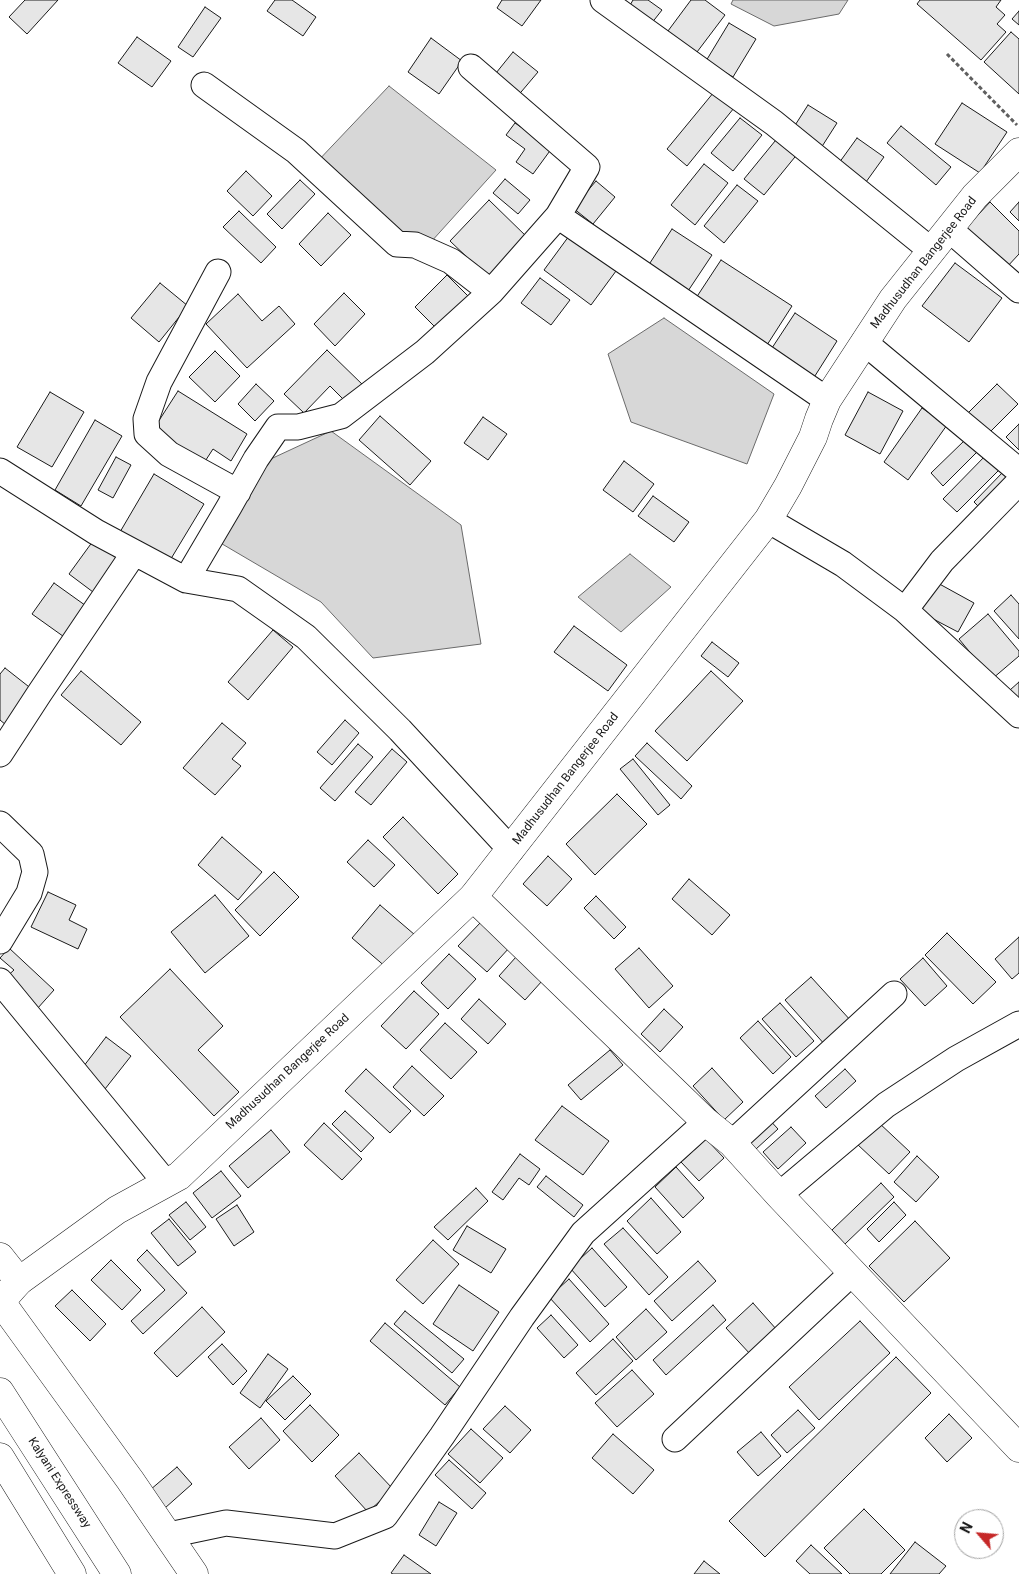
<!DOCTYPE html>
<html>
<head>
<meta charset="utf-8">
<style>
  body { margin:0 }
  #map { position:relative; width:1019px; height:1574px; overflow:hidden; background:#fff; font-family:Roboto,sans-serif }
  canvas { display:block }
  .north { position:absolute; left:954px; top:1509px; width:50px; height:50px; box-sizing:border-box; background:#fff; border:1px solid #a3a3a3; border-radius:50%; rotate:297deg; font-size:14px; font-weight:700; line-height:20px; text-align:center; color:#1a1a1a }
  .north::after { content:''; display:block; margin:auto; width:18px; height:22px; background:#c62828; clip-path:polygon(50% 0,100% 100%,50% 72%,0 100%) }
</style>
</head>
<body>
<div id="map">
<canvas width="1019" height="1574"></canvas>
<div class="north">N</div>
</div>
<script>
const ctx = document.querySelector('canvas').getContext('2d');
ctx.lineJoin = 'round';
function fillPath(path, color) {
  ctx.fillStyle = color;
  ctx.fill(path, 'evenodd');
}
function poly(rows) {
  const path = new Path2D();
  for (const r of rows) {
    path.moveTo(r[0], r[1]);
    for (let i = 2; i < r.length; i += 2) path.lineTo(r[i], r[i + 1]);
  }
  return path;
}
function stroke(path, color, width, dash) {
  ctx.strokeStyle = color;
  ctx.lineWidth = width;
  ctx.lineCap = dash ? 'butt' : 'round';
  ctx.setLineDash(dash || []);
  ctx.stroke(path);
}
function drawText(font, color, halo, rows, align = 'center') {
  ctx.font = font + ' Roboto,sans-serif';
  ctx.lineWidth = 4;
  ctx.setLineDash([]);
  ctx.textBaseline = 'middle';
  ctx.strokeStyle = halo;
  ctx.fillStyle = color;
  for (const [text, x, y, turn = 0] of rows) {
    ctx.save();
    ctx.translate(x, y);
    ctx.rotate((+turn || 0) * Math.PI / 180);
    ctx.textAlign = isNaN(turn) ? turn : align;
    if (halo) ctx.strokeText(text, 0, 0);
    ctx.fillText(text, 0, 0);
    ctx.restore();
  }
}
const water = poly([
  [733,0,848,0,839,14,774,26,731,4,733,0],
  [389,86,496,170,421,253,315,164,389,86],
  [664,318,774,394,747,464,631,422,608,354,664,318],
  [331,431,461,525,481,644,373,658,321,602,212,538,247,470,331,431],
  [630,554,671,587,621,632,578,597,630,554]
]);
fillPath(water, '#d7d7d7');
stroke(water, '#6a6a6a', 1);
const building = poly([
  [25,0,58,0,27,34,9,17,25,0],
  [275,0,292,0,316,17,303,36,267,11,275,0],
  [502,0,541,0,522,26,497,8,502,0],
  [633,0,648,0,662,10,651,24,629,7,633,0],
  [691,0,705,0,725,15,694,56,665,35,691,0],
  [920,0,1001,0,996,7,1005,15,997,24,1006,32,981,60,917,4,920,0],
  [205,7,221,18,193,57,178,47,205,7],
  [1019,11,1019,25,1012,19,1019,11],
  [729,23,756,39,733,77,706,61,729,23],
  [1011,32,1019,39,1019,94,984,62,1011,32],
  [137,37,171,61,152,87,118,63,137,37],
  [431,38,462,61,439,94,408,72,431,38],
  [513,52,538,72,516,98,492,78,513,52],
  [714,92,734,108,687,166,667,149,714,92],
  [962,103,1007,132,980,173,935,144,962,103],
  [808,105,837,123,821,148,792,130,808,105],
  [740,118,762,135,733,171,711,153,740,118],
  [515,123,552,148,533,174,516,162,525,149,506,135,515,123],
  [901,126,951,167,936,185,887,143,901,126],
  [780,135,799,152,764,195,744,179,780,135],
  [857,138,884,157,866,182,839,163,857,138],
  [704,164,728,183,695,225,671,205,704,164],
  [246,171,272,196,253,216,227,191,246,171],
  [505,179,530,200,518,214,493,193,505,179],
  [300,180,315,194,282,229,267,214,300,180],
  [596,181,615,197,593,224,573,208,596,181],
  [737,185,758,201,724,243,704,226,737,185],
  [489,200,529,239,491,280,450,241,489,200],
  [990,202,1019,231,1019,254,1006,268,966,228,990,202],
  [1019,202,1019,221,1010,212,1019,202],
  [239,211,276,247,261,263,223,227,239,211],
  [328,213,351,235,321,266,299,244,328,213],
  [672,229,712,255,688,291,648,266,672,229],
  [569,236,616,271,591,305,544,270,569,236],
  [721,260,792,306,767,345,696,298,721,260],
  [955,263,1002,298,969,342,922,306,955,263],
  [447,275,469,297,437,329,415,307,447,275],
  [540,278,570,300,551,325,521,303,540,278],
  [160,283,188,306,159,342,131,318,160,283],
  [344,293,365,314,335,346,314,324,344,293],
  [238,294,262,321,279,306,295,324,247,368,206,324,238,294],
  [795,313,837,341,813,379,770,351,795,313],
  [327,350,365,387,348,404,330,386,304,413,284,394,327,350],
  [215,351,240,376,215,402,189,377,215,351],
  [256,384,274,401,255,421,238,404,256,384],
  [997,384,1018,404,986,436,965,416,997,384],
  [178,391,247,434,231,461,213,449,202,466,151,433,178,391],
  [50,392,84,412,52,467,17,447,50,392],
  [868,392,903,411,880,454,845,435,868,392],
  [922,408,947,425,908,480,884,462,922,408],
  [380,416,431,461,410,485,359,440,380,416],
  [483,417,507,434,488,460,464,443,483,417],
  [95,420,122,436,81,506,55,490,95,420],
  [1019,424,1019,450,1006,437,1019,424],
  [965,440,977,452,943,486,931,473,965,440],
  [989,452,1003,466,957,512,943,499,989,452],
  [116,457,131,465,113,498,98,490,116,457],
  [624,461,654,484,633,512,603,490,624,461],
  [1004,471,1014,481,984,512,974,502,1004,471],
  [154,474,204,504,169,562,120,532,154,474],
  [653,496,689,522,674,542,638,516,653,496],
  [93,541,122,562,97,595,69,574,93,541],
  [934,581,974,603,958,632,918,611,934,581],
  [54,583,89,608,67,639,32,614,54,583],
  [1011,595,1019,604,1019,639,994,611,1011,595],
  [988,614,1019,651,1019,656,992,679,959,639,988,614],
  [574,626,627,665,608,691,554,652,574,626],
  [273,630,293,647,248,700,228,682,273,630],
  [712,642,739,663,728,677,701,656,712,642],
  [5,668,33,690,6,725,0,720,0,674,5,668],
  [81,671,141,722,121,745,61,695,81,671],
  [711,671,743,701,687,761,655,731,711,671],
  [1019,682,1019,702,1010,690,1019,682],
  [345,720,359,733,332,765,317,752,345,720],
  [222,723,246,743,232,759,241,766,215,795,183,768,222,723],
  [647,743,692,786,681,799,635,756,647,743],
  [358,744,373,757,335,801,320,788,358,744],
  [392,749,407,762,371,805,355,792,392,749],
  [633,759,670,805,658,815,620,769,633,759],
  [617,794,647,824,595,875,566,844,617,794],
  [403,817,458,874,438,894,383,837,403,817],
  [222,837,262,872,238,900,198,865,222,837],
  [368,840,395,865,374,887,347,862,368,840],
  [548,856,572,879,547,906,523,884,548,856],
  [274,872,299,897,260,936,235,910,274,872],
  [689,879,730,915,712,935,672,899,689,879],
  [48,892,76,905,69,920,87,929,78,949,31,927,48,892],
  [215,895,249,936,205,973,171,932,215,895],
  [596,896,626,927,614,939,584,908,596,896],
  [380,905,415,935,387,968,352,938,380,905],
  [482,921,510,947,487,972,458,946,482,921],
  [947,933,996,982,973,1004,925,955,947,933],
  [1019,937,1019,973,1012,979,995,959,1019,937],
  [9,948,54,990,37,1009,4,979,14,970,0,958,9,948],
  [639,948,673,986,649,1008,615,969,639,948],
  [449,954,476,979,448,1009,421,983,449,954],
  [516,957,542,981,525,1000,499,976,516,957],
  [923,958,947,986,925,1006,900,979,923,958],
  [170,969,223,1026,198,1050,239,1092,214,1116,120,1017,170,969],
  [811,977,852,1022,826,1046,785,1000,811,977],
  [414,991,439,1014,406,1049,381,1026,414,991],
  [479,999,506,1024,488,1044,461,1019,479,999],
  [780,1003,814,1041,796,1057,762,1019,780,1003],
  [664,1009,683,1027,660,1052,641,1034,664,1009],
  [758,1021,791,1057,773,1074,740,1038,758,1021],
  [445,1023,477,1052,451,1079,420,1050,445,1023],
  [106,1037,131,1056,105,1089,80,1071,106,1037],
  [610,1050,623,1065,581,1100,568,1085,610,1050],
  [412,1066,444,1096,424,1116,393,1087,412,1066],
  [712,1068,743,1102,724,1120,693,1086,712,1068],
  [366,1069,411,1111,390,1133,345,1091,366,1069],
  [845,1069,856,1081,826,1108,815,1096,845,1069],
  [562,1106,609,1141,583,1175,535,1140,562,1106],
  [345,1111,374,1138,361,1152,332,1124,345,1111],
  [766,1116,778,1129,756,1149,744,1136,766,1116],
  [878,1122,910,1152,889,1174,857,1144,878,1122],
  [324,1123,362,1159,342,1180,304,1145,324,1123],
  [791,1127,806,1143,778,1169,763,1152,791,1127],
  [271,1130,290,1152,248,1188,229,1166,271,1130],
  [706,1139,724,1158,699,1181,681,1162,706,1139],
  [520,1154,540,1169,529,1185,519,1178,503,1200,492,1192,520,1154],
  [917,1156,939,1177,916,1202,894,1182,917,1156],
  [676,1167,704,1198,683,1218,655,1187,676,1167],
  [221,1171,241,1196,212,1218,193,1193,221,1171],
  [546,1176,583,1205,574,1217,537,1187,546,1176],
  [881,1183,894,1197,845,1244,832,1230,881,1183],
  [476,1188,488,1201,448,1240,434,1227,476,1188],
  [651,1198,681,1232,657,1254,627,1221,651,1198],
  [186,1202,206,1227,190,1240,169,1215,186,1202],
  [894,1202,906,1215,879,1242,867,1229,894,1202],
  [237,1205,254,1232,234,1246,216,1219,237,1205],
  [169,1219,196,1252,178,1266,151,1233,169,1219],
  [915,1221,950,1258,904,1302,869,1266,915,1221],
  [467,1226,506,1249,491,1273,453,1250,467,1226],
  [623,1228,668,1277,649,1295,604,1244,623,1228],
  [433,1240,459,1264,423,1304,396,1280,433,1240],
  [592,1248,627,1287,605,1307,570,1268,592,1248],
  [147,1250,187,1293,143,1334,131,1321,165,1290,137,1260,147,1250],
  [111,1260,141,1290,122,1310,91,1280,111,1260],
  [698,1261,716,1281,672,1321,654,1301,698,1261],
  [569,1279,609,1324,590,1342,549,1297,569,1279],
  [459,1285,499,1312,473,1351,433,1324,459,1285],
  [72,1290,106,1324,90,1341,55,1306,72,1290],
  [753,1303,777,1330,751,1355,726,1328,753,1303],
  [713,1305,726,1320,666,1375,653,1360,713,1305],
  [202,1307,225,1332,177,1377,154,1353,202,1307],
  [646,1309,667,1332,636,1360,616,1337,646,1309],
  [405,1311,464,1359,452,1373,394,1324,405,1311],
  [551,1315,578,1345,564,1358,537,1328,551,1315],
  [860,1321,890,1353,819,1420,789,1387,860,1321],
  [385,1323,460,1387,445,1405,370,1341,385,1323],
  [613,1339,633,1361,596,1395,576,1373,613,1339],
  [222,1344,247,1371,233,1385,208,1357,222,1344],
  [268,1354,288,1369,260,1408,240,1393,268,1354],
  [896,1357,931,1393,765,1557,729,1521,896,1357],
  [632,1370,654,1394,617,1427,595,1403,632,1370],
  [293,1376,311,1394,285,1420,266,1401,293,1376],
  [310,1405,339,1435,312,1462,283,1431,310,1405],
  [505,1406,531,1430,510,1453,483,1429,505,1406],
  [798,1410,815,1428,787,1453,771,1435,798,1410],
  [949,1414,972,1438,947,1462,925,1438,949,1414],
  [261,1418,280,1440,249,1469,229,1447,261,1418],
  [471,1429,503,1458,480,1483,448,1454,471,1429],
  [761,1432,781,1456,758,1476,737,1452,761,1432],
  [613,1434,654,1470,633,1494,592,1458,613,1434],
  [359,1453,393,1489,368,1512,335,1476,359,1453],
  [449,1460,486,1493,472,1509,435,1475,449,1460],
  [177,1467,192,1484,165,1508,150,1490,177,1467],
  [439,1502,457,1513,436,1546,419,1535,439,1502],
  [864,1509,905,1550,881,1574,850,1574,824,1548,864,1509],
  [915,1542,946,1566,939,1574,890,1574,915,1542],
  [811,1545,842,1574,810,1574,796,1561,811,1545],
  [404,1555,431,1574,393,1574,391,1573,404,1555],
  [704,1561,720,1574,694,1574,704,1561]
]);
fillPath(building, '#e6e6e6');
stroke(building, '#1a1a1a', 1);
const minor = poly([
  [603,0,774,123,932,251],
  [471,67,587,167,558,216],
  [204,85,296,151,397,244,415,245,451,261,491,292],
  [949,229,1019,290],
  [218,272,159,382,146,419,147,434,169,454,238,492],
  [864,342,1019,471],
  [0,471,96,532,186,580,238,589,306,637,400,730,511,850],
  [768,520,843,564,905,610,942,561,1019,482],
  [186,580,229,507,256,459,278,427,298,427,341,416,425,352,491,292,558,216,827,400],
  [905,610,1019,715],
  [0,754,39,694,134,553],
  [0,824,31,854,35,872,29,893,0,941],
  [0,981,166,1183],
  [732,1143,894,994],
  [779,1195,886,1105,956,1059,1019,1024],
  [675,1439,852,1273],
  [169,1535,226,1523,335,1536,385,1516,442,1436,522,1317,583,1233,706,1122]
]);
const tertiary = poly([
  [473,897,706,1122,732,1143,779,1195,1019,1448],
  [0,1257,19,1281],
  [1,1302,130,1480,194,1574],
  [0,1457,72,1574]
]);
const primary = poly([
  [0,1302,19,1281,117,1210,179,1176,473,897,768,520,788,486,813,437,819,419,827,400,893,299,975,196,1019,152]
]);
const trunk = poly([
  [0,1392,117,1574]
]);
stroke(minor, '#1a1a1a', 27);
stroke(tertiary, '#1a1a1a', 29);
stroke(primary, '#1a1a1a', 29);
stroke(trunk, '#1a1a1a', 29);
stroke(poly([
  [947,54,1017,125]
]), '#5f5f5f', 3, [4, 2.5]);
stroke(minor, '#fff', 25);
stroke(tertiary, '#fff', 28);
stroke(primary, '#fff', 28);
stroke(trunk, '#fff', 28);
drawText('12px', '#1a1a1a', '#fff', [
  ["Madhusudhan Bangerjee Road",924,263,-52],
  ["Madhusudhan Bangerjee Road",566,779,-52],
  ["Madhusudhan Bangerjee Road",288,1072,-43],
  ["Kalyani Expressway",59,1483,57]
]);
</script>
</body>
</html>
